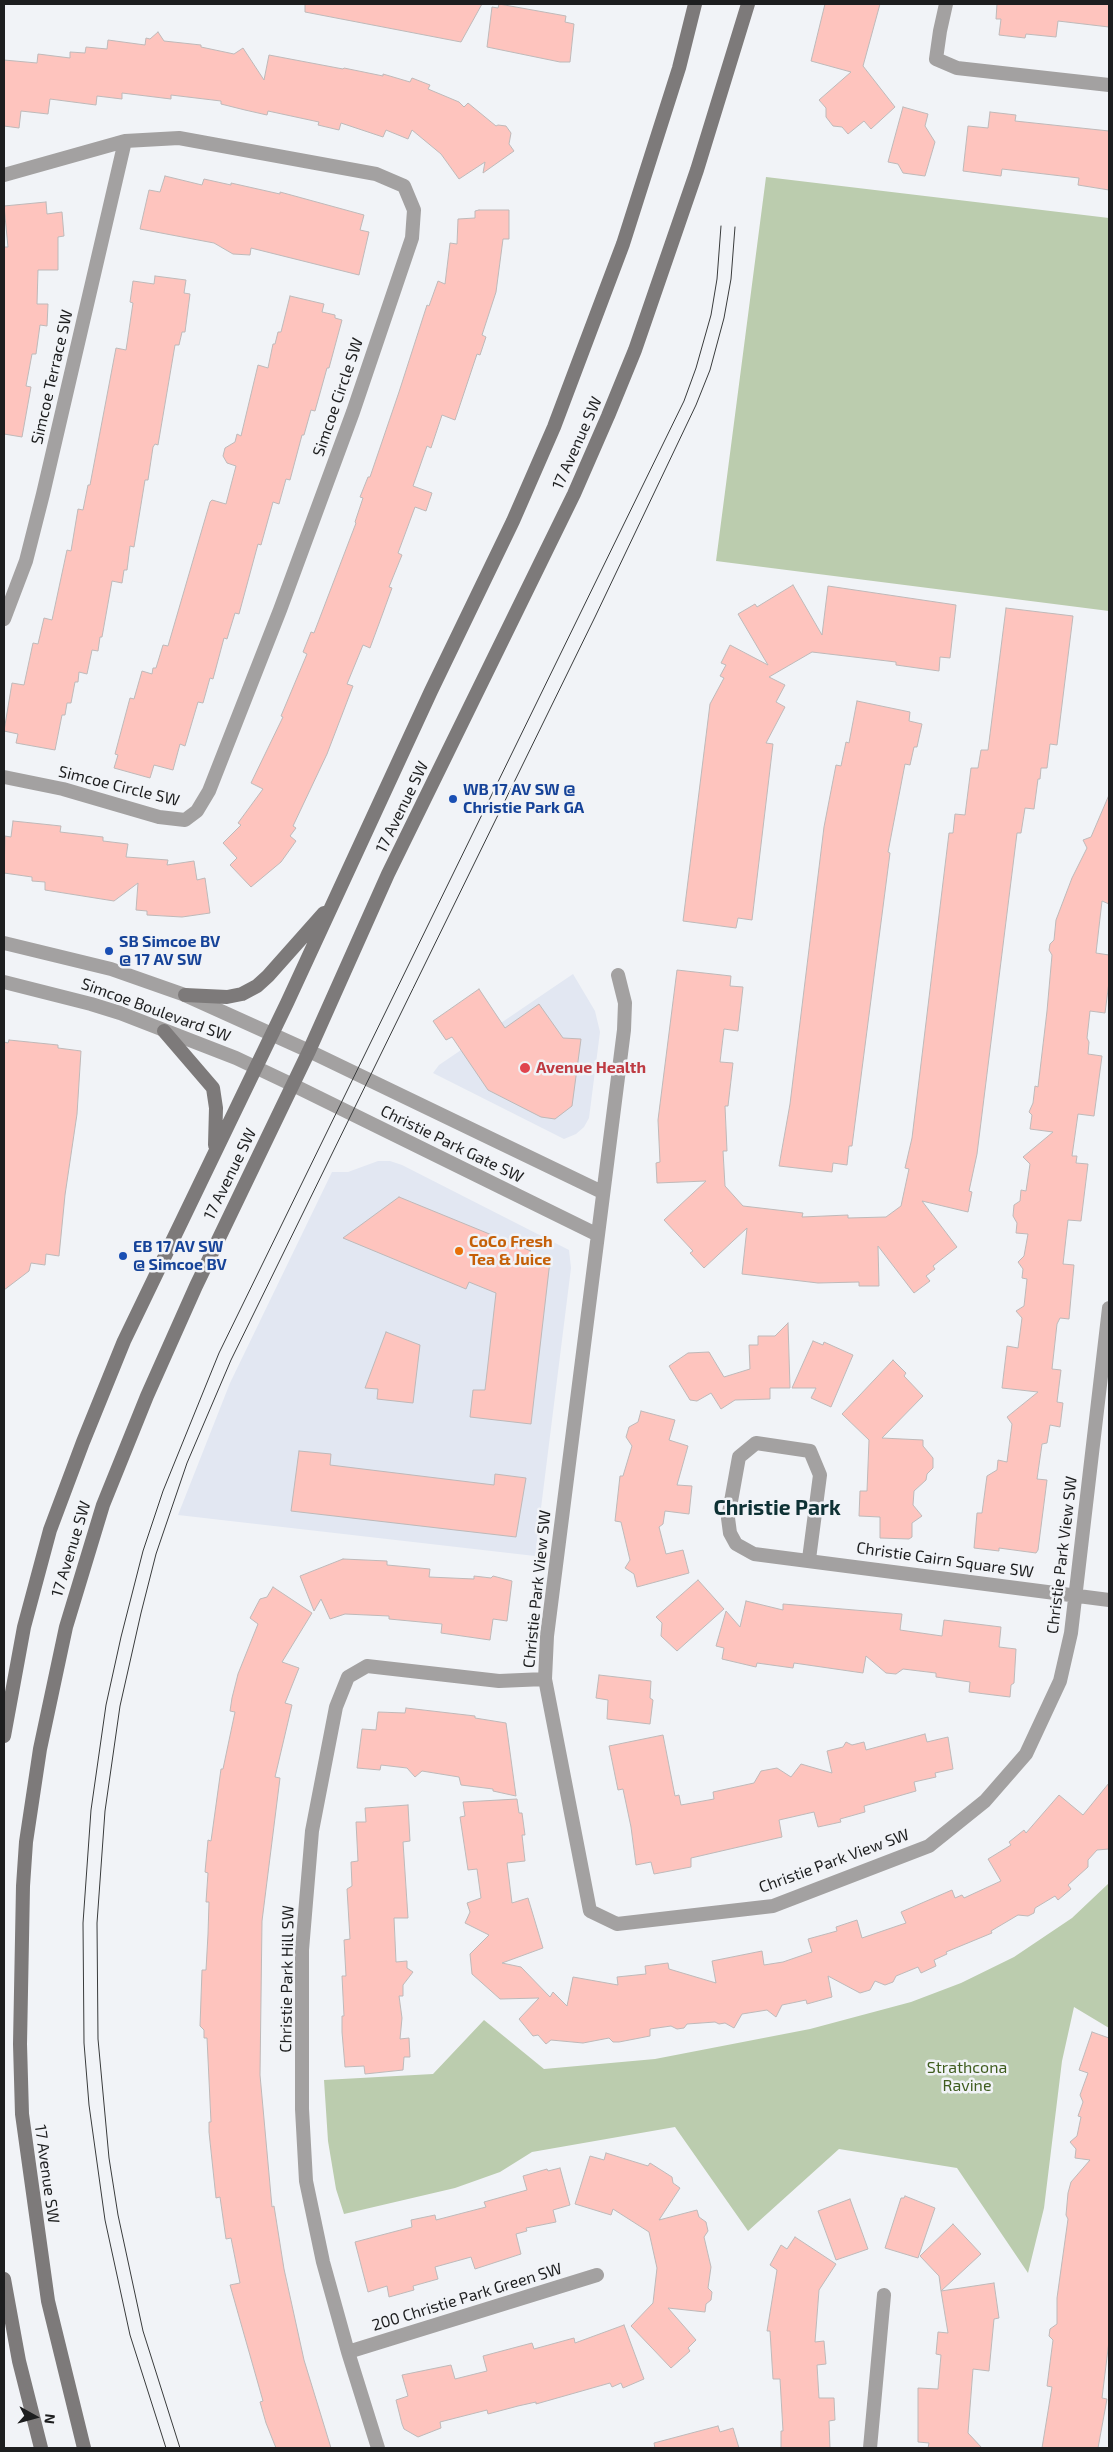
<!DOCTYPE html>
<html>
<head>
<meta charset="utf-8">
<style>
  body { margin:0 }
  #map { position:relative; width:1113px; height:2452px; overflow:hidden; background:#f1f3f7; font-family:"Exo 2",sans-serif }
  canvas { display:block }
  .frame { position:absolute; inset:0; border:5px solid #1d1e1f; pointer-events:none }
  .north { position:absolute; left:10px; top:2392px; width:50px; height:50px; -webkit-text-stroke:4px #f1f3f7; paint-order:stroke; rotate:97deg; font-size:14px; font-weight:700; line-height:20px; text-align:center; color:#1d1e1f }
  .north::after { content:''; display:block; margin:auto; width:18px; height:22px; background:#1d1e1f; clip-path:polygon(50% 0,100% 100%,50% 72%,0 100%) }
</style>
</head>
<body>
<div id="map">
<canvas width="1113" height="2452"></canvas>
<div class="frame"></div>
<div class="north">N</div>
</div>
<script>
const ctx = document.querySelector('canvas').getContext('2d');
ctx.lineJoin = 'round';
function fillPath(path, color) {
  ctx.fillStyle = color;
  ctx.fill(path, 'evenodd');
}
function poly(rows) {
  const path = new Path2D();
  for (const r of rows) {
    path.moveTo(r[0], r[1]);
    for (let i = 2; i < r.length; i += 2) path.lineTo(r[i], r[i + 1]);
  }
  return path;
}
function stroke(path, color, width, dash) {
  ctx.strokeStyle = color;
  ctx.lineWidth = width;
  ctx.lineCap = dash ? 'butt' : 'round';
  ctx.setLineDash(dash || []);
  ctx.stroke(path);
}
function drawText(font, color, halo, rows, align = 'center') {
  ctx.font = font + ' "Exo 2",sans-serif';
  ctx.lineWidth = 5;
  ctx.setLineDash([]);
  ctx.textBaseline = 'middle';
  ctx.strokeStyle = halo;
  ctx.fillStyle = color;
  for (const [text, x, y, turn = 0] of rows) {
    ctx.save();
    ctx.translate(x, y);
    ctx.rotate((+turn || 0) * Math.PI / 180);
    ctx.textAlign = isNaN(turn) ? turn : align;
    if (halo) ctx.strokeText(text, 0, 0);
    ctx.fillText(text, 0, 0);
    ctx.restore();
  }
}
fillPath(poly([
  [573,974,595,1011,600,1032,589,1118,584,1127,576,1134,564,1139,433,1073,439,1065],
  [378,1161,390,1161,402,1165,569,1250,571,1268,535,1556,178,1515,230,1383,332,1172,348,1172]
]), '#e2e7f2');
fillPath(poly([
  [766,177,1109,218,1109,611,716,561],
  [1109,1883,1109,2028,1074,2007,1062,2061,1044,2208,1028,2273,957,2168,839,2149,748,2231,675,2127,532,2152,500,2172,455,2188,344,2214,336,2189,328,2141,324,2080,433,2074,484,2020,544,2069,655,2059,810,2029,911,2002,961,1983,1014,1957,1072,1918]
]), '#bbccae');
const building = poly([
  [305,4,482,4,461,42,305,12,305,4],
  [499,4,566,16,565,22,574,24,570,62,560,62,487,47,492,7,498,8,499,4],
  [825,4,880,4,863,66,895,107,871,129,864,121,848,134,842,127,833,126,826,117,826,108,819,100,851,72,811,61,825,4],
  [997,4,1109,4,1109,27,1058,21,1056,37,1026,34,1025,38,999,35,1001,19,996,19,997,4],
  [158,32,164,41,201,45,201,47,234,54,243,48,264,80,269,55,343,69,344,68,383,76,383,74,410,82,412,78,430,85,428,89,459,102,464,107,468,103,496,126,498,125,506,126,511,133,509,144,514,151,483,173,485,162,459,179,441,154,412,130,408,139,386,130,383,137,341,123,339,130,318,125,319,122,268,111,267,115,245,110,221,104,221,101,171,95,171,99,122,93,122,99,97,96,96,105,50,99,48,114,21,111,19,128,4,126,4,60,37,63,38,54,70,58,70,52,85,53,86,47,107,49,108,40,145,45,146,38,150,39,158,32],
  [903,107,928,114,925,126,935,142,925,176,903,173,898,164,888,162,903,107],
  [990,112,1016,115,1015,121,1109,131,1109,190,1078,185,1079,178,1002,169,1001,176,963,171,968,126,988,128,990,112],
  [165,176,202,185,204,179,231,185,231,183,280,194,280,192,364,215,360,230,369,232,359,275,251,248,250,255,233,254,214,243,140,229,149,190,160,192,165,176],
  [46,202,47,214,62,212,64,236,58,237,58,270,38,270,37,304,48,304,47,326,40,325,36,354,32,354,26,386,31,387,22,437,4,434,4,247,8,247,4,206,46,202],
  [479,210,509,210,509,239,503,239,496,292,482,335,486,337,480,355,477,354,455,420,442,415,431,448,427,446,413,486,432,493,426,511,415,507,398,553,402,555,389,587,392,588,380,621,370,648,363,645,347,684,353,686,327,754,293,826,296,828,290,836,296,841,281,862,251,887,230,865,237,858,223,843,241,825,238,823,263,789,251,783,283,717,281,716,307,654,303,652,311,632,314,633,356,523,355,522,363,498,360,497,368,477,370,477,399,392,427,305,429,306,438,281,445,284,450,243,457,244,458,219,475,218,475,211,479,210],
  [155,276,186,280,184,293,190,294,185,332,182,332,179,345,175,345,158,445,155,444,153,447,148,480,145,480,134,547,130,546,127,570,124,570,122,583,112,581,102,637,100,637,98,651,92,650,87,674,79,672,78,682,75,682,71,703,67,703,65,715,62,715,55,750,16,743,18,734,4,731,12,683,24,685,33,643,38,644,44,618,52,620,67,550,71,551,78,509,83,510,88,485,90,485,116,348,126,350,133,303,130,302,133,281,154,284,155,276],
  [290,296,324,304,322,312,335,315,335,318,342,320,329,368,327,368,315,411,311,410,304,435,302,435,290,480,286,479,279,504,273,502,261,545,258,544,239,614,235,613,227,639,224,638,213,679,210,678,203,703,198,702,185,746,180,744,173,770,154,765,150,778,114,768,118,755,115,754,130,698,134,699,142,671,152,674,153,668,156,668,163,645,168,646,210,502,212,500,226,504,236,466,227,463,223,456,225,448,235,442,237,434,241,436,258,365,268,368,273,344,275,344,278,332,281,332,290,296],
  [793,585,822,635,828,586,956,605,950,658,940,657,939,671,896,665,896,662,812,652,769,677,785,685,776,702,785,707,766,743,773,744,752,920,738,918,736,928,683,921,710,704,724,678,720,676,726,665,721,663,730,645,768,665,738,614,755,604,757,607,793,585],
  [1006,608,1073,616,1057,745,1050,744,1047,768,1041,768,1040,779,1038,779,1034,809,1025,808,1021,833,1017,833,977,1154,969,1191,972,1192,968,1212,922,1201,957,1247,933,1266,935,1269,926,1276,930,1281,914,1293,878,1246,879,1286,859,1286,859,1282,818,1283,742,1274,747,1228,704,1268,690,1253,693,1251,664,1220,706,1181,657,1183,656,1163,660,1162,658,1120,677,970,731,976,730,986,743,987,738,1031,724,1029,720,1062,733,1063,728,1106,725,1106,727,1151,723,1151,725,1186,743,1206,803,1213,802,1217,848,1215,848,1218,886,1217,901,1206,909,1169,905,1168,912,1138,949,833,953,833,955,814,965,815,971,768,978,768,981,750,988,750,1006,608],
  [857,701,910,712,909,721,922,724,917,747,914,747,910,765,905,764,888,852,890,853,852,1146,849,1146,847,1165,833,1163,832,1172,779,1166,790,1104,824,827,836,765,841,766,846,742,849,743,857,701],
  [1109,795,1109,904,1102,901,1096,953,1109,955,1109,982,1105,1013,1090,1011,1087,1038,1089,1042,1088,1054,1102,1056,1094,1116,1078,1114,1072,1156,1077,1156,1076,1163,1088,1164,1081,1221,1068,1220,1063,1264,1074,1265,1071,1297,1069,1319,1060,1318,1057,1324,1052,1369,1061,1370,1057,1402,1063,1403,1060,1427,1050,1425,1047,1443,1042,1444,1037,1479,1047,1480,1038,1550,1036,1553,999,1548,999,1551,974,1548,977,1513,982,1513,987,1476,997,1470,998,1460,1007,1462,1012,1424,1007,1417,1038,1392,1002,1388,1007,1346,1018,1348,1022,1318,1016,1311,1024,1306,1027,1279,1022,1278,1023,1269,1018,1262,1024,1256,1028,1234,1016,1233,1017,1223,1013,1216,1014,1205,1020,1201,1021,1190,1026,1191,1030,1164,1023,1157,1053,1132,1030,1129,1032,1115,1029,1112,1033,1103,1035,1086,1038,1087,1047,1011,1052,955,1049,950,1050,944,1054,940,1056,920,1072,878,1087,848,1083,840,1091,837,1109,795],
  [13,821,61,826,60,832,103,837,103,841,128,844,126,857,168,860,167,865,194,861,197,880,205,878,210,913,182,917,147,915,147,911,136,910,138,883,114,901,45,890,45,882,32,881,32,877,4,873,5,836,11,837,13,821],
  [479,989,505,1028,539,1004,563,1038,581,1039,572,1106,555,1119,541,1117,488,1090,452,1037,446,1040,433,1021,479,989],
  [9,1040,58,1045,58,1048,81,1051,77,1114,65,1195,59,1256,46,1254,45,1265,31,1263,29,1271,4,1290,4,1042,8,1043,9,1040],
  [399,1197,531,1251,530,1253,550,1261,531,1424,470,1417,473,1390,485,1390,496,1293,469,1282,466,1289,343,1238,399,1197],
  [788,1323,790,1388,770,1388,770,1399,735,1400,721,1409,711,1393,697,1401,690,1400,669,1366,688,1353,709,1352,724,1377,750,1369,749,1345,758,1345,758,1336,775,1336,788,1323],
  [386,1332,420,1345,413,1403,377,1399,378,1389,365,1388,386,1332],
  [813,1341,823,1345,824,1342,853,1355,831,1407,811,1398,816,1388,792,1388,813,1341],
  [893,1360,906,1373,904,1376,923,1396,882,1438,923,1440,923,1446,933,1458,933,1468,927,1474,926,1480,914,1491,913,1505,922,1516,912,1523,912,1537,909,1539,880,1538,880,1517,859,1516,860,1491,867,1491,869,1440,842,1414,893,1360],
  [641,1411,675,1420,669,1440,688,1446,677,1485,692,1486,689,1514,665,1511,663,1524,659,1527,666,1554,683,1550,689,1573,637,1587,634,1574,625,1568,630,1560,621,1522,615,1521,620,1476,623,1476,632,1446,626,1437,629,1427,638,1422,641,1411],
  [299,1451,331,1454,330,1465,494,1485,495,1474,526,1478,516,1537,291,1511,299,1451],
  [343,1559,387,1561,387,1565,430,1569,429,1577,474,1579,474,1576,491,1578,493,1576,512,1581,507,1621,493,1619,490,1640,441,1633,442,1624,389,1619,389,1616,345,1614,330,1619,321,1599,314,1611,300,1576,343,1559],
  [698,1580,724,1609,677,1651,661,1636,662,1623,656,1617,698,1580],
  [273,1587,312,1613,282,1662,299,1668,285,1703,292,1705,275,1777,280,1778,262,1921,260,2075,272,2207,274,2206,284,2269,304,2360,331,2448,276,2448,266,2423,260,2402,263,2401,230,2285,240,2283,231,2238,226,2239,220,2197,216,2198,209,2132,209,2122,211,2122,207,2038,204,2038,204,2030,200,2026,202,1970,206,1970,208,1934,209,1902,206,1902,208,1873,205,1872,208,1840,211,1841,221,1769,223,1769,235,1712,230,1711,232,1698,238,1674,258,1624,250,1618,260,1599,267,1597,273,1587],
  [746,1601,783,1610,783,1604,902,1614,900,1630,942,1636,944,1620,1001,1627,999,1647,1016,1649,1014,1683,1011,1685,1010,1697,969,1692,970,1682,936,1677,936,1673,903,1669,896,1674,886,1673,866,1656,863,1673,794,1663,793,1668,757,1663,756,1667,722,1659,724,1648,716,1646,726,1611,740,1627,746,1601],
  [599,1675,651,1681,650,1698,653,1700,650,1724,607,1719,608,1700,596,1698,599,1675],
  [406,1708,475,1716,475,1718,506,1723,516,1796,493,1791,493,1789,461,1785,459,1777,422,1771,415,1777,407,1768,381,1765,380,1770,357,1768,362,1729,376,1730,378,1712,405,1713,406,1708],
  [925,1734,927,1742,948,1737,953,1769,935,1773,936,1777,914,1782,916,1791,864,1806,865,1812,840,1819,841,1822,818,1827,814,1812,779,1820,782,1837,691,1858,691,1867,654,1874,651,1862,636,1865,631,1827,623,1789,618,1790,609,1746,663,1735,675,1796,679,1795,681,1805,714,1799,713,1792,754,1783,761,1771,777,1768,791,1777,801,1764,832,1773,827,1751,843,1747,846,1742,852,1745,864,1742,866,1750,925,1734],
  [1109,1783,1109,1849,1097,1850,1088,1860,1088,1867,1068,1885,1071,1889,1058,1900,1055,1896,1035,1908,1034,1913,1028,1916,1018,1915,991,1931,992,1933,946,1952,947,1954,934,1960,936,1966,921,1973,918,1967,896,1976,893,1982,885,1985,875,1981,870,1990,860,1993,828,1976,832,1997,807,2004,806,2000,782,2005,776,2017,767,2010,742,2014,734,2028,725,2023,719,2024,715,2022,687,2024,684,2028,677,2029,671,2026,650,2029,650,2036,619,2042,613,2042,609,2038,583,2043,551,2040,546,2044,538,2035,533,2036,519,2019,539,1998,500,1999,472,1974,470,1954,489,1935,465,1923,470,1912,467,1903,481,1898,477,1869,468,1870,460,1817,465,1816,463,1802,517,1799,519,1813,522,1813,525,1835,522,1835,525,1861,507,1863,512,1903,528,1898,543,1948,502,1963,521,1967,550,1997,553,1992,567,2006,573,1977,618,1985,617,1977,646,1974,645,1966,668,1963,669,1969,716,1983,712,1961,762,1951,764,1965,783,1962,812,1952,808,1939,837,1931,836,1927,857,1920,862,1938,906,1923,901,1912,952,1890,955,1898,962,1895,964,1898,1001,1881,988,1859,1011,1845,1009,1842,1024,1830,1026,1833,1059,1795,1083,1815,1109,1783],
  [408,1805,410,1841,403,1842,408,1918,394,1918,396,1962,407,1961,407,1968,413,1972,403,1985,403,1996,399,1996,402,2018,400,2039,409,2038,410,2057,404,2057,403,2070,365,2074,364,2066,345,2067,342,2032,342,2016,344,2016,342,1976,346,1976,344,1940,350,1939,347,1889,352,1886,351,1862,358,1861,356,1822,366,1822,365,1808,408,1805],
  [1092,2032,1109,2038,1109,2341,1102,2398,1107,2399,1098,2448,1042,2448,1052,2387,1047,2386,1053,2340,1049,2336,1050,2329,1057,2324,1057,2298,1068,2219,1066,2215,1068,2193,1071,2182,1090,2160,1075,2158,1076,2149,1070,2142,1077,2136,1081,2117,1078,2116,1083,2102,1080,2095,1088,2073,1079,2070,1092,2032],
  [606,2153,648,2166,650,2163,672,2177,673,2183,680,2188,659,2220,697,2210,699,2217,706,2222,708,2231,704,2237,711,2267,708,2288,712,2292,711,2300,706,2304,705,2312,668,2308,696,2340,688,2348,690,2351,671,2368,631,2326,653,2303,657,2268,649,2232,613,2209,611,2215,575,2204,590,2156,604,2160,606,2153],
  [560,2168,570,2205,553,2210,556,2222,526,2228,527,2231,516,2234,521,2254,475,2269,471,2257,435,2267,438,2279,413,2286,414,2290,389,2297,387,2286,368,2292,355,2242,412,2227,411,2220,435,2215,436,2220,486,2207,484,2202,527,2190,523,2176,547,2169,548,2171,560,2168],
  [905,2196,935,2208,918,2258,885,2248,901,2198,904,2198,905,2196],
  [850,2199,868,2249,836,2260,818,2211,850,2199],
  [953,2224,981,2254,941,2291,939,2276,920,2256,953,2224],
  [795,2237,836,2264,819,2290,815,2342,824,2341,826,2364,817,2365,819,2398,834,2398,835,2420,829,2421,830,2448,781,2448,781,2431,783,2431,780,2379,773,2379,770,2331,767,2331,777,2270,770,2265,781,2245,787,2249,795,2237],
  [994,2283,999,2318,994,2319,989,2371,973,2369,968,2433,982,2448,928,2448,929,2443,918,2442,918,2388,938,2389,941,2355,936,2354,938,2332,948,2333,941,2291,994,2283],
  [624,2325,644,2379,623,2388,621,2383,612,2387,610,2383,536,2404,536,2402,518,2406,488,2414,487,2410,440,2422,441,2428,418,2437,404,2429,402,2424,396,2400,408,2396,402,2375,451,2365,455,2379,487,2371,483,2356,532,2343,534,2349,574,2338,575,2343,624,2325],
  [718,2426,720,2432,733,2428,739,2448,655,2448,654,2443,718,2426]
]);
fillPath(building, '#fec4be');
stroke(building, '#beb9b9', 1);
stroke(poly([
  [946,4,940,31,936,59,957,68,1109,85],
  [4,175,125,141,179,138,376,174,404,186,414,210,412,238,353,412,280,610,209,791,197,811,185,820,159,817,63,789,4,777],
  [4,619,26,561,43,494,125,141],
  [618,975,625,1003,624,1030,547,1636,545,1679,590,1911,617,1924,773,1906,929,1846,985,1801,1026,1754,1060,1681,1071,1633,1109,1308],
  [309,1051,602,1192],
  [293,1085,596,1234],
  [809,1559,820,1475,810,1451,756,1443,739,1457,728,1518,730,1533,736,1544,754,1554,1109,1600],
  [348,2352,597,2275],
  [378,2448,348,2352,323,2262,306,2181,302,2109,302,1950,312,1831,336,1707,348,1677,367,1666,499,1681,545,1679],
  [870,2448,884,2295]
]), '#a3a1a1', 14);
stroke(poly([
  [4,943,111,969,185,995,309,1051],
  [4,982,91,1004,120,1013,236,1058,293,1085]
]), '#a3a1a1', 14);
stroke(poly([
  [185,995,227,997,242,994,257,986,268,976,324,913],
  [164,1031,213,1088,216,1108,215,1145],
  [4,1736,24,1627,50,1530,83,1442,124,1341,287,1003,431,691,513,521,554,427,623,244,679,68,695,4],
  [4,2279,19,2361,41,2448],
  [84,2448,48,2301,22,2114,20,2044,23,1886,26,1842,40,1749,66,1627,103,1505,147,1396,196,1286,309,1051,388,874,574,494,608,416,635,350,697,170,748,4]
]), '#7d7a7a', 14);
stroke(poly([
  [166,2448,130,2335,105,2220,89,2105,84,2043,83,1923,91,1810,106,1705,121,1637,143,1551,163,1491,219,1353,684,401,696,368,711,315,717,279,721,226],
  [180,2448,143,2331,118,2215,109,2158,98,2039,97,1923,105,1811,120,1706,141,1613,156,1554,187,1463,231,1360,595,617,696,405,710,370,724,318,731,279,735,227]
]), '#393b3c', 1);
for (const [x, y, r, color] of [
  [453,799,5,"#1a4fb4"],
  [109,951,5,"#1a4fb4"],
  [525,1068,6,"#e0444e"],
  [459,1251,5,"#e8710a"],
  [123,1256,5,"#1a4fb4"]
]) {
  const dot = new Path2D();
  dot.arc(x, y, r, 0, 2 * Math.PI);
  ctx.fillStyle = color;
  ctx.fill(dot);
  stroke(dot, '#f1f3f7', 2);
}
drawText('16px', '#1d1e1f', '#f1f3f7', [
  ["Simcoe Terrace SW",52,377,-77],
  ["Simcoe Circle SW",338,397,-71],
  ["17 Avenue SW",577,443,-66],
  ["Simcoe Circle SW",119,786,14],
  ["17 Avenue SW",402,807,-64],
  ["Simcoe Boulevard SW",156,1010,20],
  ["Christie Park Gate SW",452,1144,26],
  ["17 Avenue SW",230,1174,-64],
  ["17 Avenue SW",71,1549,-73],
  ["Christie Park View SW",1062,1555,-83],
  ["Christie Cairn Square SW",945,1560,8],
  ["Christie Park View SW",537,1589,-84],
  ["Christie Park View SW",834,1861,-20],
  ["Christie Park Hill SW",287,1979,-89],
  ["17 Avenue SW",47,2174,82],
  ["200 Christie Park Green SW",467,2297,-17]
]);
drawText('bold 16px', '#164399', '#f1f3f7', [
  ["WB 17 AV SW @",463,790],
  ["Christie Park GA",463,808],
  ["SB Simcoe BV",119,942],
  ["@ 17 AV SW",119,960],
  ["EB 17 AV SW",133,1247],
  ["@ Simcoe BV",133,1265]
], 'left');
drawText('bold 16px', '#be3a42', '#f1f3f7', [
  ["Avenue Health",536,1068]
], 'left');
drawText('bold 16px', '#c56008', '#f1f3f7', [
  ["CoCo Fresh",469,1242],
  ["Tea & Juice",469,1260]
], 'left');
drawText('16px', '#3f5d1e', '#f1f3f7', [
  ["Strathcona",967,2068],
  ["Ravine",967,2086]
]);
drawText('bold 21px', '#0e3134', '#f1f3f7', [
  ["Christie Park",777,1508]
]);
</script>
</body>
</html>
